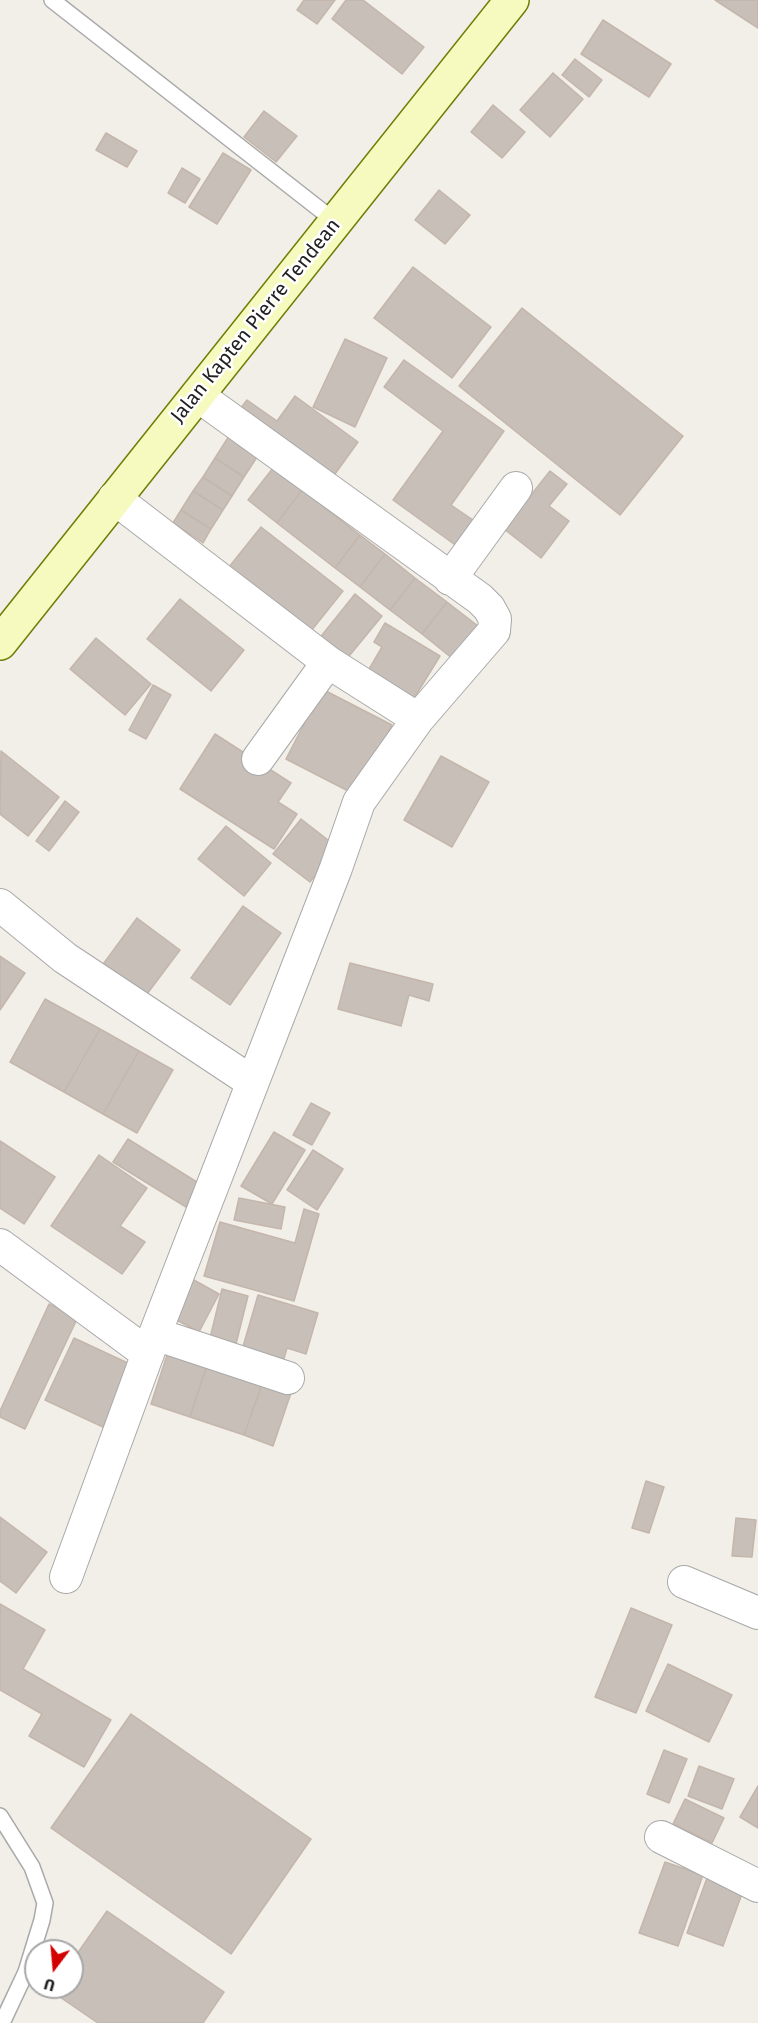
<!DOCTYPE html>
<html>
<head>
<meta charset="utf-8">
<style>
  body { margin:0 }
  #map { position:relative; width:758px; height:2023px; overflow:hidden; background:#f2efe9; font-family:"Fira Sans",sans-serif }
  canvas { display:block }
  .north { position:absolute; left:24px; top:1939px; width:60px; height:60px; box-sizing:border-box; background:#fff; border:2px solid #a7a7a7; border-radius:50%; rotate:196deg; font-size:16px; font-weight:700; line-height:24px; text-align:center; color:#222 }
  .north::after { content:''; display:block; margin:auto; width:21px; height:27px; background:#d40000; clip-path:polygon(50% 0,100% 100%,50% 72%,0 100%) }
</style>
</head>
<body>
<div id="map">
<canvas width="758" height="2023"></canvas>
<div class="north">U</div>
</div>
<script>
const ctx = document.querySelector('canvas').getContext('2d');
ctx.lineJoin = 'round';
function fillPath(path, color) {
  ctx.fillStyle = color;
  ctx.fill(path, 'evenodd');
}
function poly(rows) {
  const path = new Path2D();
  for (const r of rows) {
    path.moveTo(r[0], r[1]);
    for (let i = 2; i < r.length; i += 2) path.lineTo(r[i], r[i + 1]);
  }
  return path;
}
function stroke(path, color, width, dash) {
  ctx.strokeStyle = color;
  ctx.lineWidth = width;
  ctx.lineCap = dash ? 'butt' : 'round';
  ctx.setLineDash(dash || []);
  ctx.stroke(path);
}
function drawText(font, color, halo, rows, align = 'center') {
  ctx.font = font + ' "Fira Sans",sans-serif';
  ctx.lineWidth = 5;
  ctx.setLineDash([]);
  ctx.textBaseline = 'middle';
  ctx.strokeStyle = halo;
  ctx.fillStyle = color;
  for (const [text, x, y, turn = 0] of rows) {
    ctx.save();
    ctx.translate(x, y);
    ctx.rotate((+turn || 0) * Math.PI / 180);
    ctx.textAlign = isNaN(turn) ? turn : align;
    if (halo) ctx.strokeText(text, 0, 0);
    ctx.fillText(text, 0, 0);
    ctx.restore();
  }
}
const building = poly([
  [304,0,335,0,317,24,297,10,304,0],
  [346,0,363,0,424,47,402,74,332,19,346,0],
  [715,0,758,0,758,28,715,0],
  [603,20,671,64,649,97,581,54,603,20],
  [575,59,602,80,589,97,562,75,575,59],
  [553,73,583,99,550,137,520,110,553,73],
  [493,105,525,132,502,158,471,132,493,105],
  [264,111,297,136,276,162,244,137,264,111],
  [106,133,137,151,127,167,96,150,106,133],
  [223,153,251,170,217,224,189,207,223,153],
  [182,168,200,179,185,203,168,193,182,168],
  [439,190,470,215,445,244,415,220,439,190],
  [413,267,491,327,452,378,374,318,413,267],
  [522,308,683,436,620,515,459,386,522,308],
  [345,339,387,358,355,427,313,407,345,339],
  [404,360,504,431,451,505,476,522,458,547,393,500,443,431,384,387,404,360],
  [295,396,358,442,330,481,237,413,247,400,277,421,295,396],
  [229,436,259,454,244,477,215,458,229,436],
  [215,458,244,477,232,496,203,477,215,458],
  [273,468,302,490,277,523,248,500,273,468],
  [550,471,567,484,549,506,569,521,541,558,504,529,550,471],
  [203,477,232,496,223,510,193,491,203,477],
  [302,490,360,535,335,568,277,523,302,490],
  [193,491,223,510,211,529,181,510,193,491],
  [181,510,211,529,203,543,173,523,181,510],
  [261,527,343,591,307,636,225,572,261,527],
  [360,535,385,554,360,587,335,568,360,535],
  [385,554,415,578,390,610,360,587,385,554],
  [415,578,447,602,422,634,390,610,415,578],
  [355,594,382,616,345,661,318,640,355,594],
  [180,599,244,650,211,691,147,639,180,599],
  [447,602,478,626,453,659,422,634,447,602],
  [385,623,440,656,408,708,362,681,382,647,374,642,385,623],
  [96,638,151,684,125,715,70,669,96,638],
  [153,685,171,695,146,739,129,730,153,685],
  [322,689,392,725,356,795,286,759,322,689],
  [215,734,291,783,278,802,297,814,274,849,180,789,215,734],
  [1,751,59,797,28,836,0,814,1,751],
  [441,756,489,782,452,847,404,820,441,756],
  [65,801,79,812,49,851,36,841,65,801],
  [301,819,337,847,310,882,273,854,301,819],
  [226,826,271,863,244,896,198,859,226,826],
  [243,906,281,933,230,1005,191,978,243,906],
  [137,918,180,950,144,998,101,967,137,918],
  [0,956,25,973,0,1010,0,956],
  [350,963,433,984,429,1001,409,995,401,1026,338,1009,350,963],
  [45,999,100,1029,64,1092,10,1062,45,999],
  [100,1029,139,1051,103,1114,64,1092,100,1029],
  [139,1051,173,1070,137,1133,103,1114,139,1051],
  [311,1103,330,1113,312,1145,293,1135,311,1103],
  [274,1132,305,1150,272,1204,241,1186,274,1132],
  [128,1139,200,1184,186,1207,113,1162,128,1139],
  [0,1141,55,1177,24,1224,0,1208,0,1141],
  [313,1150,343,1169,317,1210,287,1190,313,1150],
  [99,1155,147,1188,120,1226,145,1242,122,1274,51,1226,99,1155],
  [239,1198,285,1207,281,1229,234,1220,239,1198],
  [304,1209,319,1214,294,1301,204,1276,220,1222,295,1243,304,1209],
  [192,1279,219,1294,199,1332,171,1317,192,1279],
  [222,1289,248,1296,236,1344,210,1338,222,1289],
  [258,1295,318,1313,306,1354,287,1348,281,1369,240,1357,258,1295],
  [49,1304,78,1317,25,1429,0,1417,0,1411,49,1304],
  [74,1338,132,1365,103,1427,45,1400,74,1338],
  [168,1352,207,1365,190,1417,151,1404,168,1352],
  [207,1365,262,1384,244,1435,190,1417,207,1365],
  [262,1384,291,1393,273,1446,244,1435,262,1384],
  [646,1481,664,1487,649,1533,632,1528,646,1481],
  [0,1517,47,1552,16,1593,0,1581,0,1517],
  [736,1518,756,1520,752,1557,732,1556,736,1518],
  [0,1604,45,1630,23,1669,111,1720,84,1767,29,1736,42,1714,0,1690,0,1604],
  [631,1608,672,1625,636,1713,595,1697,631,1608],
  [668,1664,732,1695,709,1742,646,1711,668,1664],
  [131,1714,311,1839,231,1954,51,1828,131,1714],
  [664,1750,687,1759,669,1803,647,1794,664,1750],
  [699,1766,734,1779,722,1809,688,1796,699,1766],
  [758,1786,758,1828,740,1817,758,1786],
  [685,1799,724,1818,712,1843,673,1824,685,1799],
  [665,1862,703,1875,678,1946,639,1933,665,1862],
  [707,1878,743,1891,723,1946,687,1933,707,1878],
  [107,1911,224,1992,203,2023,98,2023,51,1991,54,1987,72,1987,72,1961,107,1911]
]);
fillPath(building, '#c7bfb8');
stroke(building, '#c4b6ab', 1.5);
const service = poly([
  [52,0,336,222],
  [0,1816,32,1867,45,1903,42,1920,26,1972,2,2023]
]);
const minor = poly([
  [114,498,328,662,418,719],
  [450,579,516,488],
  [258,759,328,662],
  [0,905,65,958,252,1082],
  [0,1245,148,1354],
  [155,1334,288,1378],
  [66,1577,155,1334,336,868,359,802,418,719,494,631,495,619,489,608,480,599,197,395],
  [684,1582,758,1613],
  [661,1837,758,1886]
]);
const secondary = poly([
  [0,643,512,0]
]);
stroke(service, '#a9a9a9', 18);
stroke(minor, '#a9a9a9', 34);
stroke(secondary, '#707d05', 36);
stroke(service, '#fff', 15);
stroke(minor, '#fff', 32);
stroke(secondary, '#f7fabf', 33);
drawText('20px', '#222', '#fff', [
  ["Jalan Kapten Pierre Tendean",256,321,-51]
]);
</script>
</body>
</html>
